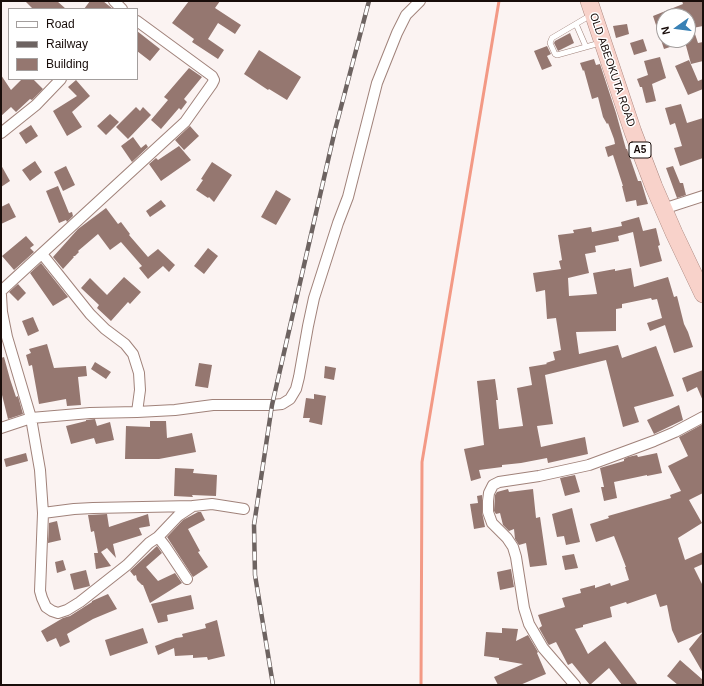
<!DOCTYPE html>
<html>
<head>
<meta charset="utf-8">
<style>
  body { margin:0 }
  #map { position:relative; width:704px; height:686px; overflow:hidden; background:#fbf3f2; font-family:Arial,sans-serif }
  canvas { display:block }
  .frame { position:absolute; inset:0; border:2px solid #180d0a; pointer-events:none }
  .legend { position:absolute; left:8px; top:8px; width:130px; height:72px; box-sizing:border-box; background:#fff; border:1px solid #a39e9d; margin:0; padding:5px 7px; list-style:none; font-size:12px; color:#180d0a }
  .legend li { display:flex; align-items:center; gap:8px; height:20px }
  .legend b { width:20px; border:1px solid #a39e9d }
  .north { position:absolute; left:656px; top:8px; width:40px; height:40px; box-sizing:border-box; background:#fff; border:1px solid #a39e9d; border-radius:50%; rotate:256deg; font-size:11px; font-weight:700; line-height:16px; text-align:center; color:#180d0a }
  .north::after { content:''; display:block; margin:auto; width:14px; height:18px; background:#3981b5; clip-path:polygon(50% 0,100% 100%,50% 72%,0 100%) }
</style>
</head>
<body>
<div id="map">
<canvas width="704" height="686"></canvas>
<div class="frame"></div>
<ul class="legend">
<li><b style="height:5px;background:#fff"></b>Road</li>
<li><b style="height:5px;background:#6d6361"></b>Railway</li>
<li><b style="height:11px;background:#957770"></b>Building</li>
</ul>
<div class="north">N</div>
</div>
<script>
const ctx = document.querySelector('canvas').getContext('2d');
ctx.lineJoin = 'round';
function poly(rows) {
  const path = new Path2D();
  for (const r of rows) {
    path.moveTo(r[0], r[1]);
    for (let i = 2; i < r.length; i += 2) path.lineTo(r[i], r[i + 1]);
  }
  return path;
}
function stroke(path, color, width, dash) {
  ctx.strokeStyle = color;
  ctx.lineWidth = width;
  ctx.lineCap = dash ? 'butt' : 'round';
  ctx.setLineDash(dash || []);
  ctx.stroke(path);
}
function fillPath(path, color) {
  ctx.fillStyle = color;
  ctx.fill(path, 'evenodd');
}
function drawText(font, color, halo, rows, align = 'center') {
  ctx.font = font + ' Arial,sans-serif';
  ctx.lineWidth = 3;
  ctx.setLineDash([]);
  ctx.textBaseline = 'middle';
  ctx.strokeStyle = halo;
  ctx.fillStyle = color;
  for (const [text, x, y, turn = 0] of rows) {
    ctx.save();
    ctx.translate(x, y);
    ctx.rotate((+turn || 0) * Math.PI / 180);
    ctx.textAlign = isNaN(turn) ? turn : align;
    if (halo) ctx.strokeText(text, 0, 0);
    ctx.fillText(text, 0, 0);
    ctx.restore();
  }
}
stroke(poly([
  [421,685,422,462,499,1]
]), '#f39985', 3);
fillPath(poly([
  [25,1,57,1,66,9,33,9],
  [90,1,103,1,113,9,84,9],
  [189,1,220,1,215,8,241,25,235,34,218,23,208,39,224,50,218,59,192,42,194,39,172,23],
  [682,1,703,1,703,26,693,28,698,43,703,42,703,61,691,64,685,42,664,49,653,16,683,4],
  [664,16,688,16,688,40,664,40],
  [627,24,629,34,616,38,613,26],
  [137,31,160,49,150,61,137,51],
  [570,33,574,43,558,51,554,43,555,41],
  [643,39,647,51,634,55,630,43],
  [547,46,551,54,547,56,552,66,542,70,534,51],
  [259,50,301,77,287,100,269,89,268,90,244,74],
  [660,57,666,78,652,84,656,101,646,103,642,87,640,87,637,79,648,75,644,61],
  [594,59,596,65,600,64,616,113,626,149,627,149,638,181,641,181,648,204,637,206,636,200,626,202,622,186,623,186,613,155,608,157,605,147,615,144,614,139,608,123,607,124,603,117,598,97,592,99,584,70,583,71,580,63],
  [689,60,698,81,703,79,703,89,688,95,675,66],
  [189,68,202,77,184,99,187,102,181,110,179,108,161,129,151,120,168,100,164,97],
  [1,75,11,90,22,79,33,79,43,89,32,100,30,99,16,112,11,107,1,116],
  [76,80,90,96,72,112,82,127,67,136,53,111,77,96,68,87],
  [681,104,687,123,703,118,703,158,680,166,674,148,682,146,675,123,670,125,665,108],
  [136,107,140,111,143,107,151,115,128,139,116,127],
  [110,114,119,122,106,135,97,126],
  [31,125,38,136,26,144,19,133],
  [190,126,199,136,184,150,175,140],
  [133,137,141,148,146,144,148,147,132,162,121,146],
  [179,146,191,160,161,181,149,164,156,158,158,160],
  [35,161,42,172,30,181,22,170],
  [212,162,232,175,214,202,209,197,208,198,196,190,203,180,201,179],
  [1,165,10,181,1,187],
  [66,166,75,185,63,191,54,172],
  [673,166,680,183,683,183,686,195,677,198,666,168],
  [58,186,69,213,72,212,73,216,67,222,66,220,59,223,46,191],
  [276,190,291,199,276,225,261,217],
  [161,200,166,206,150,217,146,211],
  [9,203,16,217,1,224,1,207],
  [106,208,118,224,121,222,130,234,129,235,148,257,158,249,175,265,169,272,163,266,148,279,139,268,142,266,121,242,110,250,98,234,78,251,79,252,75,256,73,256,74,257,63,269,53,257,78,229],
  [639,217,643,231,656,228,660,245,658,246,662,261,640,267,633,232,618,236,619,241,595,246,596,252,585,254,589,273,568,278,569,296,597,294,593,273,615,269,615,271,631,268,634,287,668,277,674,297,677,296,684,324,688,332,693,347,674,353,665,325,650,331,647,323,662,318,657,299,652,300,651,298,622,304,622,308,616,309,616,331,576,332,579,354,618,345,622,358,656,346,674,396,634,407,639,422,623,427,606,360,545,375,553,424,537,426,541,447,585,437,588,454,548,463,547,458,521,463,502,465,502,467,479,470,481,478,471,481,464,449,484,445,477,381,495,379,498,400,496,400,499,429,523,426,517,388,532,385,529,367,547,364,546,363,555,360,553,352,561,350,556,318,547,319,545,290,536,292,533,273,561,269,559,261,562,260,558,235,574,233,573,230,591,227,592,232,622,226,621,222],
  [26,236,34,245,30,248,34,252,14,270,2,256],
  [208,248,218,256,204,274,194,266],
  [41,263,68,297,53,306,30,273],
  [124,277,141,292,130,304,128,302,111,321,97,308,99,305,81,288,90,278,107,295],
  [18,284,26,293,18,301,9,292],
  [33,317,39,331,28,336,22,321],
  [47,344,54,368,86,366,87,376,78,377,81,405,67,406,66,399,39,404,32,365,29,366,26,355,31,353,29,349],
  [4,357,10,379,16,397,18,396,23,414,8,419,1,391,1,358],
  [95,362,111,372,106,379,91,369],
  [199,363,212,365,208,388,195,386],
  [325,366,336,368,334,380,324,378],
  [703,370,703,401,697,387,687,392,682,378],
  [314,394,326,396,322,425,309,422,310,418,303,418,306,398,314,399],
  [679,405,683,420,654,434,647,420],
  [95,419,97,426,110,422,114,440,96,444,94,438,71,444,66,426,86,421,86,420],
  [150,421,166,421,167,438,192,433,196,452,159,459,125,459,126,426,150,427],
  [703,424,703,493,689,500,702,523,678,538,685,560,703,552,703,564,694,568,703,586,703,673,689,649,703,632,678,643,672,630,667,605,660,607,656,594,627,604,626,602,610,607,612,617,583,625,583,627,575,629,588,654,605,641,638,685,622,685,609,668,590,685,572,663,568,665,556,642,549,645,548,644,539,628,542,626,538,615,565,607,562,598,581,593,580,589,595,585,595,588,610,583,611,586,629,580,625,567,626,567,614,536,596,542,590,524,609,518,608,516,671,498,670,495,681,491,668,466,688,456,679,437],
  [26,453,28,461,6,467,4,459],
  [657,453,662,473,647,476,647,475,614,482,617,498,604,501,601,487,604,487,600,468,624,461,624,459,628,457,637,455,638,457],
  [175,468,194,469,193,473,217,475,216,496,192,495,193,497,174,496],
  [575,475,580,492,565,496,560,478],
  [508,489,509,492,533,489,536,518,540,517,547,565,530,567,526,543,519,545,515,539,514,529,509,531,503,525,500,513,496,514,494,511,495,495,497,492],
  [482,495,482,512,485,527,474,529,470,504,478,503,477,496],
  [572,508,580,542,566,545,564,536,557,537,552,514],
  [198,512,201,512,205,520,188,529,200,551,198,552,208,567,193,577,167,537,183,520],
  [107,514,109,527,148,514,150,526,139,528,142,535,113,544,116,558,107,548,101,552,111,566,96,569,94,553,98,553,94,531,91,532,88,515],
  [57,521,61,540,48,543,49,523],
  [157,546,162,553,146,567,158,581,175,573,182,583,150,603,143,585,142,585,137,580,136,575,134,576,130,571],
  [574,554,578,568,565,570,562,556],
  [63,560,66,570,57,573,55,562],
  [511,569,514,587,500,590,497,572],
  [86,570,90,586,74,590,70,574],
  [108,594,117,609,93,619,67,634,70,642,60,647,56,638,47,642,41,631,63,618,70,616,92,602,92,601],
  [191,595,194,609,167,615,168,621,158,623,151,604],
  [217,620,225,656,208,660,207,657,193,658,193,655,175,656,174,648,158,655,155,646,176,638,183,637,182,634,206,628,205,624],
  [143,628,148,643,110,656,105,640],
  [502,628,518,629,516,641,528,635,538,652,537,653,546,674,520,685,498,685,494,677,523,664,499,660,499,658,484,656,486,632,502,633],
  [680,660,703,680,703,685,678,685,667,676]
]), '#957770');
const service = poly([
  [591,15,552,38,550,43,555,54,557,55,600,43],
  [576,24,586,47]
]);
const minor = poly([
  [114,1,122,9],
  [1,133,36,105,61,79],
  [663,209,703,196],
  [42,254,90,314,105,329,125,344,133,354,139,373,140,390,137,412],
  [1,291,185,122,212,84,214,80,212,76,137,21],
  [1,295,2,312,7,337,31,418,40,470,43,513,40,591,42,598,46,607,52,611,58,613,67,610,80,602,127,565,149,543,158,537,165,546,187,579],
  [1,428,31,418,90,413,137,412,175,410,213,405,272,405,282,404,290,399,296,389,299,377,308,326,314,298,338,223,348,197,377,83,397,33,406,15,420,1],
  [43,513,74,509,93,508,193,506],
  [158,537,178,516,193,506,212,504,244,509],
  [575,685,543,648,529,624,524,608,516,557,513,547,507,538,492,523,488,512,488,501,489,493,493,485,499,482,539,476,589,465,654,441,675,432,703,417]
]);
const trunk = poly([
  [589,1,633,132,654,187,674,233,703,294]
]);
stroke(service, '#a0827a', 6);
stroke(minor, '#a0827a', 12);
stroke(trunk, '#a9867e', 18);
stroke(service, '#fff', 5);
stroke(minor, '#fff', 10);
stroke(trunk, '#f8d2ca', 17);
const rail = poly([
  [273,685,255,575,254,525,272,405,335,130,369,1]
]);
stroke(rail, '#6d6361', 4.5);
stroke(rail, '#fff', 3, [9]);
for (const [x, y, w] of [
  [640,150,22]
]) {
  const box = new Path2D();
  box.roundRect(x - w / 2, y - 8, w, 16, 3);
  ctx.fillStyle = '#fff';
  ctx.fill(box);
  stroke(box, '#180d0a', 1);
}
drawText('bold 10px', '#180d0a', null, [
  ["A5",640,150]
]);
drawText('11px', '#180d0a', '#fff', [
  ["OLD ABEOKUTA ROAD",612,70,71]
]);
</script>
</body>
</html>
